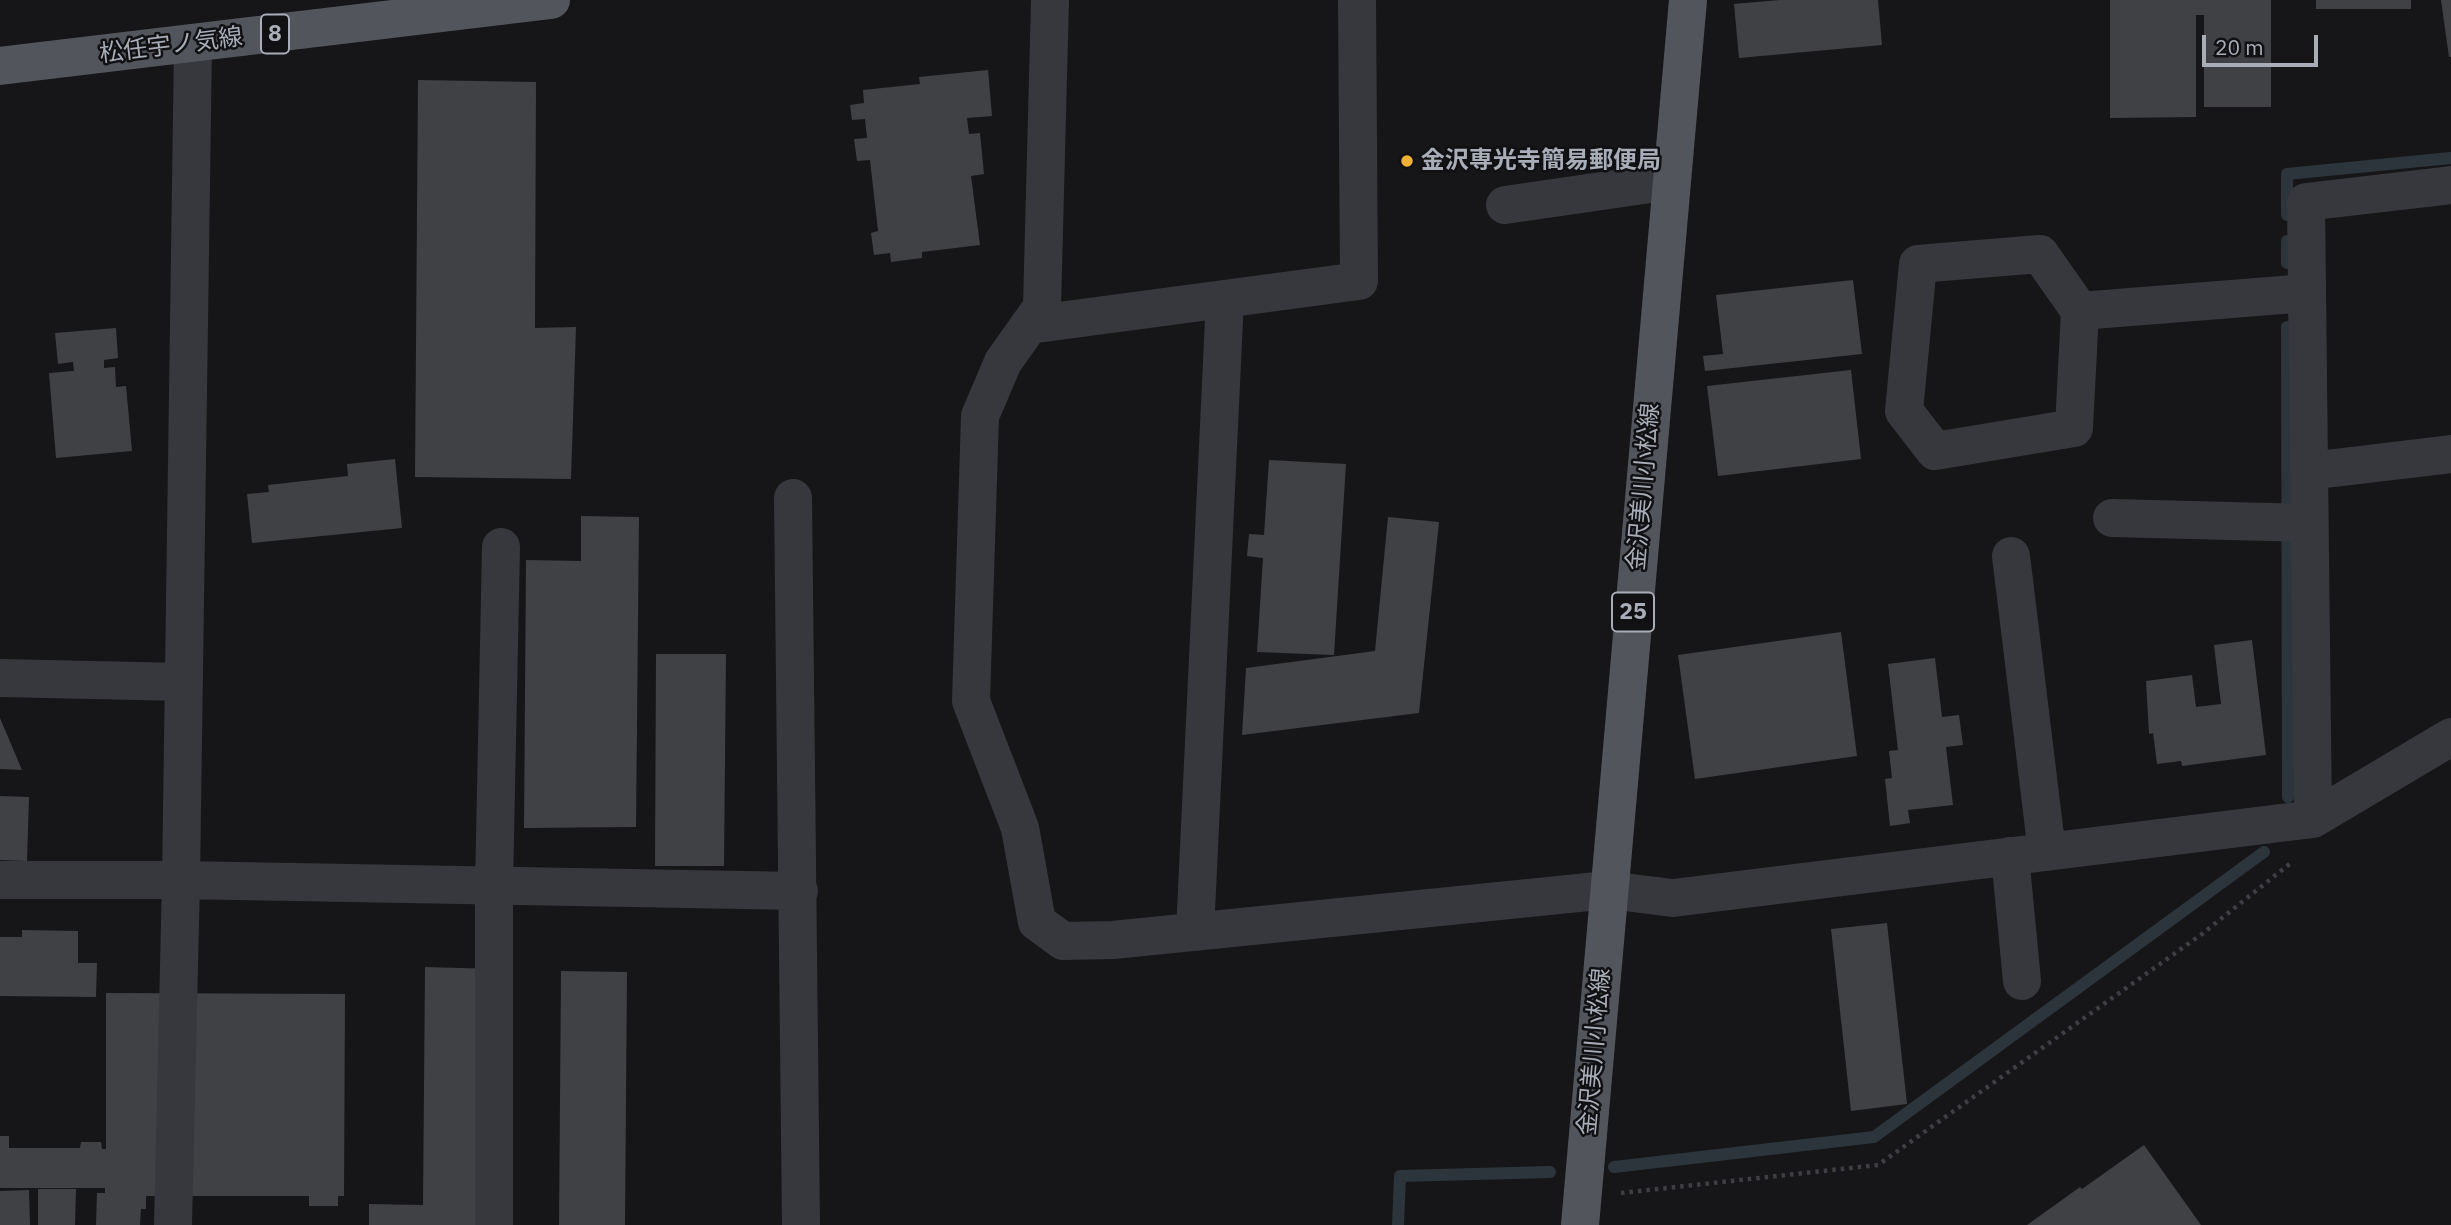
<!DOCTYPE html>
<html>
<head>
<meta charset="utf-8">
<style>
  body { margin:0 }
  #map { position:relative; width:2451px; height:1225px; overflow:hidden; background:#161618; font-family:"IBM Plex Sans",sans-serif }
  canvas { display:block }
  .scale { position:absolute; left:2202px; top:35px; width:116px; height:32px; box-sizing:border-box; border:4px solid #a8adb8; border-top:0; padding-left:9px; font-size:21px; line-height:24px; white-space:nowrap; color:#a8adb8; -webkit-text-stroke:5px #111113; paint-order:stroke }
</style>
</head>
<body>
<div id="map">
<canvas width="2451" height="1225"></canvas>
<div class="scale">20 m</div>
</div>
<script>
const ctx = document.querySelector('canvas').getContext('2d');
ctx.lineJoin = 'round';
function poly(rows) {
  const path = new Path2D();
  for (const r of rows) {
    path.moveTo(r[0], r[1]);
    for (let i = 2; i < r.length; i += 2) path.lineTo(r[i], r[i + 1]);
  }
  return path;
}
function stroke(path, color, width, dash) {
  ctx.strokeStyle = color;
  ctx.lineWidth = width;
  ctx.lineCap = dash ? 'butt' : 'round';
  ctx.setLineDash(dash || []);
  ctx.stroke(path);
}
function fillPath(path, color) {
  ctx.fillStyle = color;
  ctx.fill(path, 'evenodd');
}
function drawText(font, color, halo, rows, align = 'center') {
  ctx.font = font + ' "IBM Plex Sans","Noto Sans JP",sans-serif';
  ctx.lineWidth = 5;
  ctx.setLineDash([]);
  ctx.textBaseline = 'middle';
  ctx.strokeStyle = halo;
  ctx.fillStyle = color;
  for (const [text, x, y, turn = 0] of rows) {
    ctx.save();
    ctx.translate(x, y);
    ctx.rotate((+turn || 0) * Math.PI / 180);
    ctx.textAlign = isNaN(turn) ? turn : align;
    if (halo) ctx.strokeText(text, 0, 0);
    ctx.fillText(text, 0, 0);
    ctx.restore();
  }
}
stroke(poly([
  [2287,215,2287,174,2451,158],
  [2287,241,2287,263],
  [2287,327,2288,797],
  [1614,1167,1874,1137,2264,852],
  [1398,1225,1400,1176,1550,1172]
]), '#2c353c', 12);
fillPath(poly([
  [1780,0,1878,0,1882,45,1739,58,1734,4],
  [2110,0,2271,0,2271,107,2204,107,2204,15,2196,15,2196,117,2110,118],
  [2316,0,2411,0,2411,9,2316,9],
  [2441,0,2451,0,2451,57,2449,57],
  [988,70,992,116,967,118,969,134,980,133,984,174,971,176,980,245,922,252,922,258,891,262,890,253,874,255,871,233,878,231,870,160,857,161,854,139,867,138,865,119,852,120,850,105,864,103,863,90,920,84,919,77],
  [418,80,536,82,535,328,576,327,571,479,415,477],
  [1853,280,1862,354,1705,371,1703,356,1723,354,1716,295],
  [116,328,118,358,104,360,104,368,115,367,116,387,126,386,132,451,56,458,49,373,74,371,73,362,58,364,55,333],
  [1851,370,1861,459,1718,476,1707,386],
  [395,459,402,528,252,543,247,494,269,492,268,485,348,476,347,464],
  [1269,460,1346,464,1334,655,1257,652,1263,558,1247,556,1249,534,1264,535],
  [581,516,639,517,636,827,524,828,526,560,581,561],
  [1388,517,1439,522,1419,713,1242,735,1246,668,1375,651],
  [1841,632,1857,756,1695,779,1678,655],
  [2252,640,2266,755,2182,766,2181,761,2157,764,2153,733,2149,734,2146,681,2192,675,2196,707,2221,704,2214,645],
  [656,654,726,654,724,866,655,866],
  [1935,658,1942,717,1959,715,1963,745,1946,747,1953,805,1908,810,1910,823,1890,826,1885,779,1892,778,1889,751,1898,750,1888,664],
  [0,718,22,770,0,769],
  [0,796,29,797,27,861,0,860],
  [1887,923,1907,1104,1851,1111,1831,929],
  [22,930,78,931,78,963,97,963,96,997,0,996,0,937,22,937],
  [425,967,497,969,492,1225,369,1225,369,1204,423,1205],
  [561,971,627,972,625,1225,559,1225],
  [106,993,345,994,344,1196,338,1196,338,1206,309,1206,309,1196,146,1196,146,1209,141,1209,140,1225,96,1225,97,1193,105,1193,105,1188,0,1188,0,1136,9,1136,9,1148,80,1148,81,1142,101,1142,102,1149,106,1149],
  [2144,1145,2201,1225,2027,1225,2080,1187,2082,1189],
  [38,1189,76,1189,75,1225,38,1225],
  [29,1190,30,1225,0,1225,0,1191]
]), '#404145');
stroke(poly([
  [1621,1193,1878,1165,2202,934,2292,862]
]), '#3d3f44', 4.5, [3.5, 5]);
stroke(poly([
  [1050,0,1042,307,1003,362,980,416,971,701,1020,828,1037,922,1063,941,1113,940,1608,890,1673,898,2313,819,2451,737],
  [1505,205,1671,181],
  [2080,311,2074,428,1935,451,1904,411,1918,264,2040,254,2080,311,2307,293],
  [1029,325,1359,281,1357,0],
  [2309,471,2451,454],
  [793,498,801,1225],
  [2112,518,2309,523],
  [2011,556,2047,852],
  [0,678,184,682],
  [2313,819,2306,202,2451,185],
  [2010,856,2022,981],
  [0,880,181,880,799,891],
  [1195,932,1225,299],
  [173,1225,181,880,193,44],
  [494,1225,494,886,501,547]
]), '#37383d', 38);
stroke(poly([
  [0,66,551,0],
  [1580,1225,1688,0]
]), '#53555c', 38);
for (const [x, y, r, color] of [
  [1407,161,7,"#f2b134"]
]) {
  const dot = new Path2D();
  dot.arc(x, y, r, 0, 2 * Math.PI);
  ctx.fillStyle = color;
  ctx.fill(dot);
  stroke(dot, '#111113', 2.5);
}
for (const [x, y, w] of [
  [275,34,28],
  [1633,612,42]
]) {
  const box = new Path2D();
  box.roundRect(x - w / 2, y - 19.5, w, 39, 5);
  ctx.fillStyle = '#111113';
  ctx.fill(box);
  stroke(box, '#a8adb8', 2);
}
drawText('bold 23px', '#a8adb8', null, [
  ["8",275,34],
  ["25",1633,612]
]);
drawText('24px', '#a8adb8', '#111113', [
  ["松任宇ノ気線",171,46,-7],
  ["金沢美川小松線",1644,487,-85],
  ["金沢美川小松線",1595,1052,-85]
]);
drawText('bold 24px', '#a8adb8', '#111113', [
  ["金沢専光寺簡易郵便局",1421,161]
], 'left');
</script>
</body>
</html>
